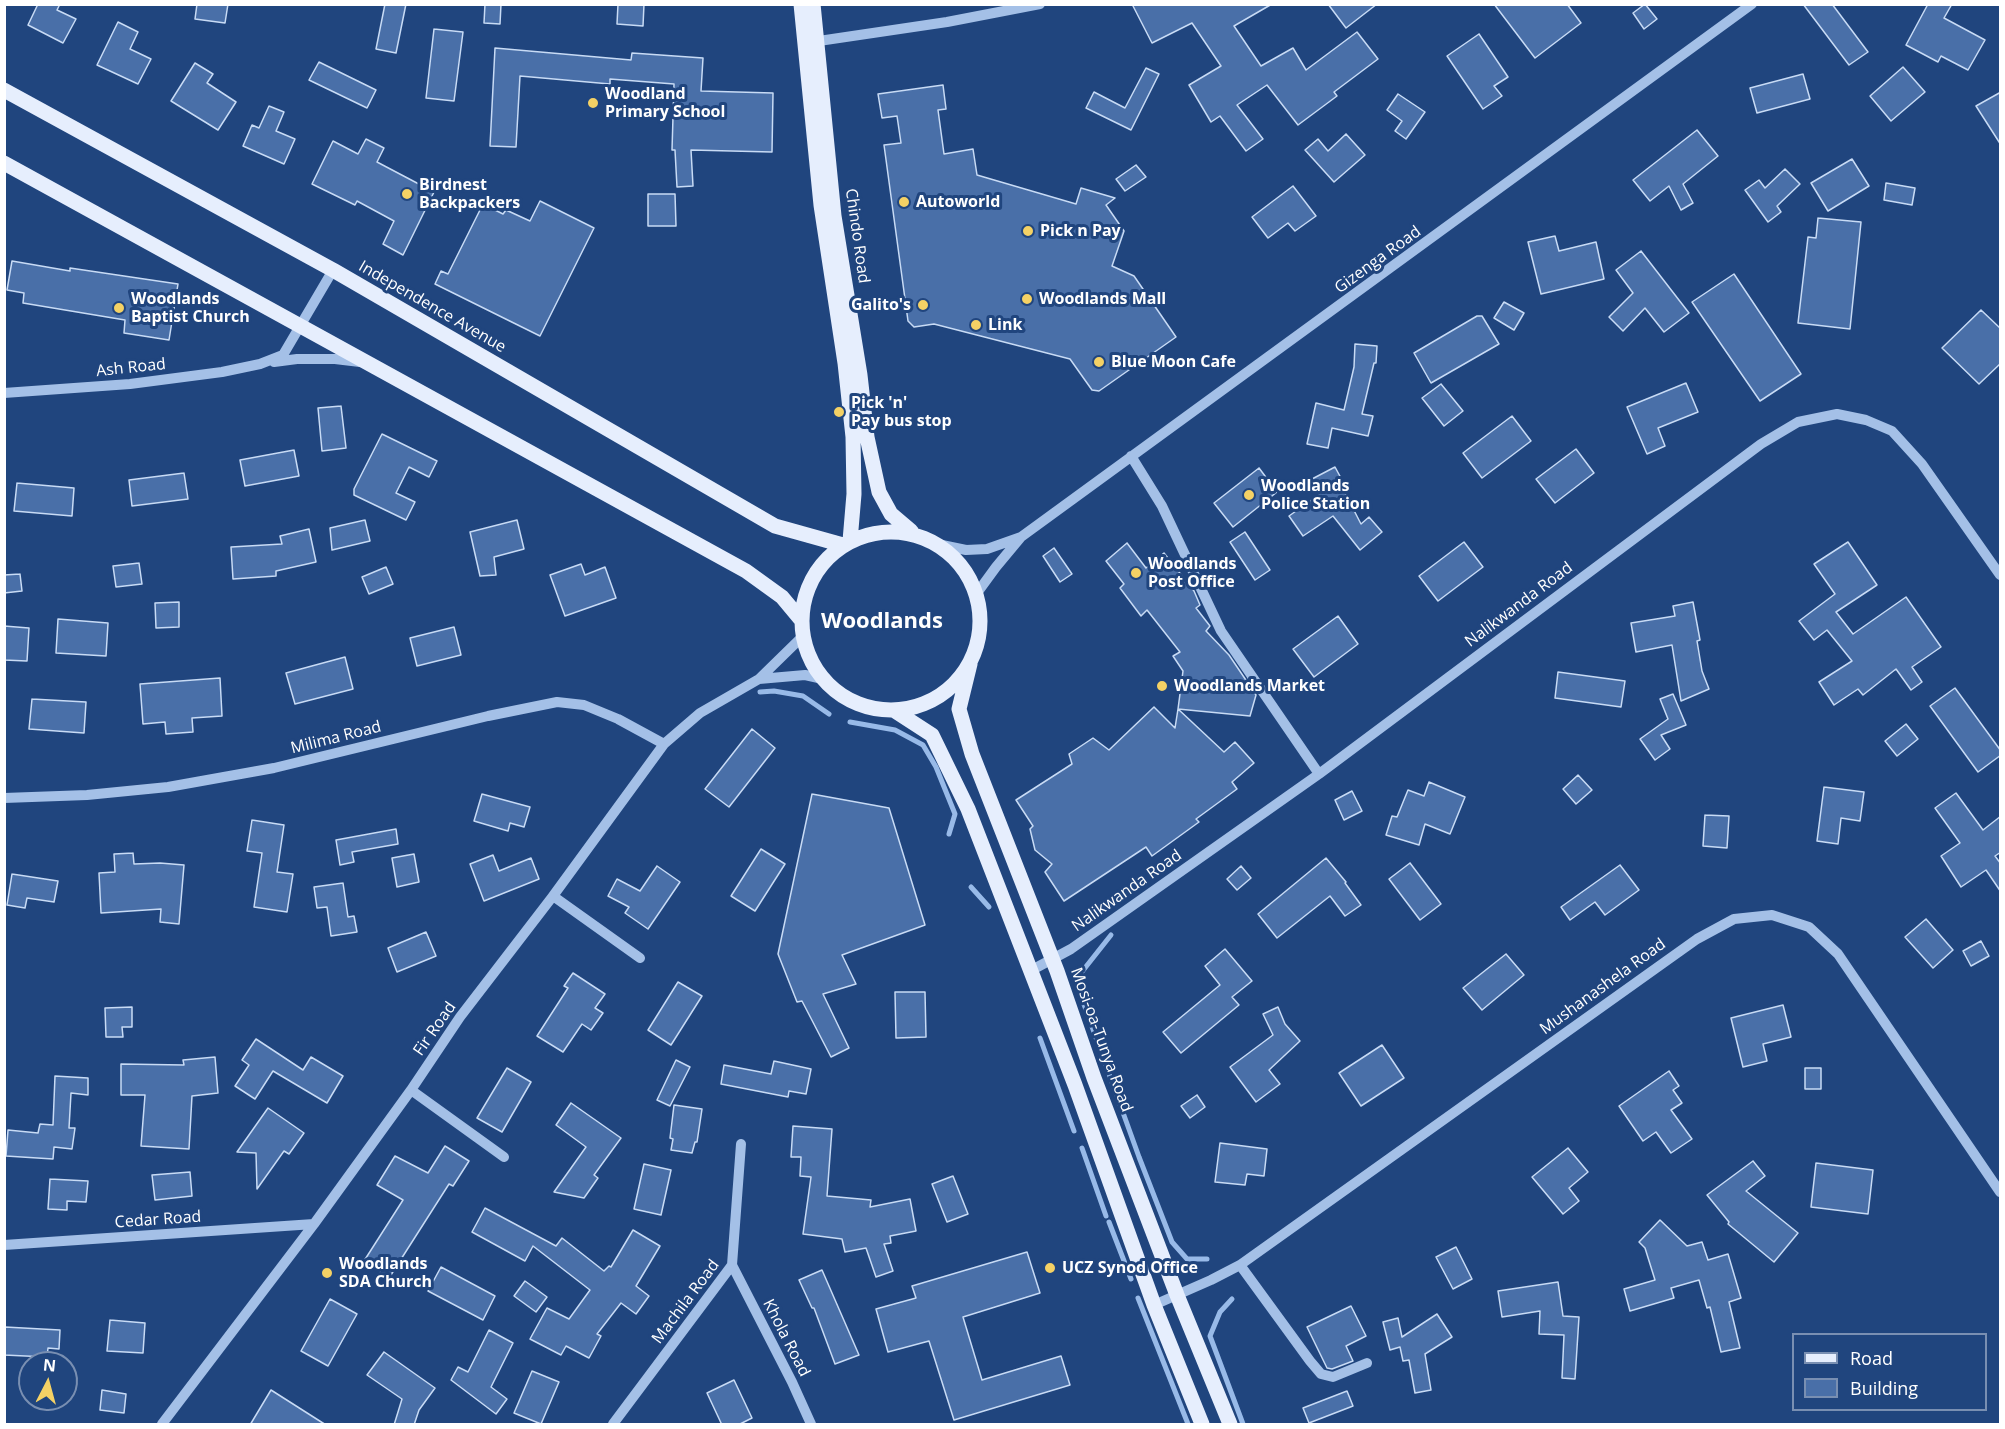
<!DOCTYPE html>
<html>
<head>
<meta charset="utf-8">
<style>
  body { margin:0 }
  #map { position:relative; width:2005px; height:1429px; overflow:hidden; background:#20457e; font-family:"Open Sans",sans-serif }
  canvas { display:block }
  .frame { position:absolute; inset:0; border:6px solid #fff; pointer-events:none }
  .legend { position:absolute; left:1792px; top:1333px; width:195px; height:78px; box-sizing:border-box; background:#20457e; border:2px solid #798fb2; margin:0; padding:8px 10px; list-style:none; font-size:18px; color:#fff }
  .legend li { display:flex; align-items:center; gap:12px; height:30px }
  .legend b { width:30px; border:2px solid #798fb2 }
  .north { position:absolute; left:18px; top:1351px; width:60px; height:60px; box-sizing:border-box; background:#20457e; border:2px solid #798fb2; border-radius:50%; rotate:6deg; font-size:16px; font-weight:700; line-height:24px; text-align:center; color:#fff }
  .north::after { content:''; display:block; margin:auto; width:21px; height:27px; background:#f4d165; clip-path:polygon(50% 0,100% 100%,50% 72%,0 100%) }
</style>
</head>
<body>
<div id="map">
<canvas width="2005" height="1429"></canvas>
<div class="frame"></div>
<ul class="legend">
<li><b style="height:8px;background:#e6eefd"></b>Road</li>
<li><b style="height:16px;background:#496fa8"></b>Building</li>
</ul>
<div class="north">N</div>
</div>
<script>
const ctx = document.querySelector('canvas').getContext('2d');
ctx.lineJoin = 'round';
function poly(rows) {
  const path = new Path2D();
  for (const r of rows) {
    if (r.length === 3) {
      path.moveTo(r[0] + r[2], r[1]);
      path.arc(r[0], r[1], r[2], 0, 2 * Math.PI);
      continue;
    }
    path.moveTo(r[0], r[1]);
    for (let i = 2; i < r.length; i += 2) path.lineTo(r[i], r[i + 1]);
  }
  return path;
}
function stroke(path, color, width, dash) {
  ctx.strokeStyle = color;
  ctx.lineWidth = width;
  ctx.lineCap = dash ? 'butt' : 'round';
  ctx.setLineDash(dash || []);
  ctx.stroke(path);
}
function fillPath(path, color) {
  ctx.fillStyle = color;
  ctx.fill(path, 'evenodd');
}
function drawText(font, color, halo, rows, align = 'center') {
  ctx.font = font + ' "Open Sans",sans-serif';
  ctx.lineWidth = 6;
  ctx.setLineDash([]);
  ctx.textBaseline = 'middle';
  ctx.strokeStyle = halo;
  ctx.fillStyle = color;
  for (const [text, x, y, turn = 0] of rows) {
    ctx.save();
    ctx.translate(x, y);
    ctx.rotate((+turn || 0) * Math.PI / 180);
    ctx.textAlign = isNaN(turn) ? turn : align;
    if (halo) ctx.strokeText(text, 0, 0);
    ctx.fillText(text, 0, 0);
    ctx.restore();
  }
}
stroke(poly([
  [760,692,774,691,803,696,829,714],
  [850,722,895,730,923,745,936,767,955,814,949,834],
  [971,887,989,907],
  [1111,935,1077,978,1077,985,1139,1157,1172,1242,1187,1259,1207,1259],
  [1040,1038,1074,1131],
  [1082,1148,1106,1216],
  [1109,1222,1131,1279],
  [1138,1298,1188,1424],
  [1232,1299,1220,1312,1210,1336,1243,1424]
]), '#98bae8', 5);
const building = poly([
  [38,4,60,4,57,10,76,19,63,43,28,25,38,4],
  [197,4,228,4,225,23,195,19,197,4],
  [385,4,406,4,396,53,376,49,385,4],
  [485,4,501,4,500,24,484,23,485,4],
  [618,4,644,4,643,26,617,24,618,4],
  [1132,4,1272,4,1234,26,1261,66,1293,48,1306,70,1357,32,1378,59,1334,92,1337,96,1298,125,1267,85,1237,105,1263,139,1246,151,1220,116,1211,122,1189,85,1221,66,1192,23,1152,43,1132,4],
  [1328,4,1377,4,1346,28,1328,4],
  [1494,4,1567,4,1581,23,1535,58,1494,4],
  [1645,4,1657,19,1644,29,1633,13,1645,4],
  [1803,4,1832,4,1868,52,1849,65,1803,4],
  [1928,4,1952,4,1944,18,1985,40,1968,70,1941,56,1938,62,1906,45,1928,4],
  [118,22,138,32,130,49,151,59,138,84,97,65,118,22],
  [434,29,463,32,454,101,426,98,434,29],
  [1479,34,1508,77,1494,86,1502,96,1483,109,1447,56,1479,34],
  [495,48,631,60,632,53,703,58,701,91,773,93,772,152,691,150,693,186,677,187,675,150,672,150,674,84,610,79,610,84,520,76,516,147,490,146,495,48],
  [319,62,376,90,367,108,309,80,319,62],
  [195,63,213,74,207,83,236,102,218,130,171,101,195,63],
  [1903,67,1925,92,1891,121,1870,96,1903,67],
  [1146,68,1159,74,1131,130,1086,108,1094,92,1125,108,1146,68],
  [1803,74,1810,99,1757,113,1750,88,1803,74],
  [943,85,946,109,938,110,944,154,973,149,977,175,1076,204,1081,188,1115,198,1106,205,1124,231,1112,266,1134,276,1176,337,1099,391,1092,390,1070,359,934,324,914,327,908,321,884,145,901,143,897,116,882,118,878,94,943,85],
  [2001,92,2001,145,1976,106,2001,92],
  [1398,94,1425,112,1406,139,1395,131,1402,121,1387,110,1398,94],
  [269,106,284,112,276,131,295,139,284,164,243,146,252,125,259,128,269,106],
  [1697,130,1718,156,1683,184,1693,203,1681,210,1669,186,1650,201,1633,180,1697,130],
  [1346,134,1365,155,1334,182,1305,150,1318,139,1328,151,1346,134],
  [366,139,384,148,377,162,434,192,403,255,383,244,394,221,357,201,355,205,312,184,333,141,358,154,366,139],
  [1852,159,1869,186,1828,211,1811,183,1852,159],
  [1136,165,1146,177,1125,191,1116,179,1136,165],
  [1785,169,1800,184,1777,206,1781,212,1768,222,1745,190,1759,180,1765,188,1785,169],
  [1886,183,1915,188,1912,205,1884,200,1886,183],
  [1293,186,1316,216,1295,231,1288,223,1268,238,1252,217,1293,186],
  [648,194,675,194,676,226,648,226,648,194],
  [540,201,594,228,540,336,435,284,441,271,448,274,483,204,503,214,506,210,530,221,540,201],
  [1818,218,1861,222,1850,329,1798,323,1808,237,1816,238,1818,218],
  [1555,236,1559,251,1596,242,1604,279,1541,294,1528,242,1555,236],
  [1641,251,1689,313,1664,332,1645,308,1623,331,1609,317,1633,293,1616,270,1641,251],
  [12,261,70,271,70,268,178,284,169,340,124,333,125,320,23,303,24,293,7,290,12,261],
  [1734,274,1801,374,1760,401,1692,302,1734,274],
  [1504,302,1524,313,1514,330,1494,318,1504,302],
  [1981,310,2001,329,2001,363,1979,384,1942,348,1981,310],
  [1477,316,1482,316,1499,344,1431,383,1414,353,1477,316],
  [1355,344,1377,346,1376,363,1374,363,1362,414,1373,416,1368,436,1332,428,1328,448,1307,444,1316,403,1344,410,1354,367,1355,344],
  [1686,383,1698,412,1658,428,1665,446,1647,454,1627,407,1686,383],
  [1441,384,1463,411,1444,426,1422,398,1441,384],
  [341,406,346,448,322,451,318,408,341,406],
  [1512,416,1531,441,1482,478,1463,453,1512,416],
  [382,434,437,461,429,477,409,467,396,493,415,502,406,520,354,495,354,489,382,434],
  [1576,449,1594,473,1555,503,1536,479,1576,449],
  [294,450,299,476,245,486,240,460,294,450],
  [1335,467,1348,491,1345,493,1361,524,1369,517,1382,532,1360,550,1333,516,1303,536,1289,516,1320,494,1312,479,1335,467],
  [1259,468,1277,492,1233,527,1214,503,1259,468],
  [184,473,188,499,132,506,129,480,184,473],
  [17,483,74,488,72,516,14,511,17,483],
  [365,520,370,541,332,550,330,528,365,520],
  [517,520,524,549,494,557,496,575,480,576,470,532,517,520],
  [309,529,316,562,276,571,276,576,233,579,231,547,282,544,280,536,309,529],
  [1245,532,1270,570,1255,580,1230,542,1245,532],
  [1464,542,1483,567,1438,601,1419,576,1464,542],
  [1848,542,1877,585,1836,612,1853,634,1906,597,1941,647,1912,667,1922,682,1911,690,1896,669,1863,695,1858,689,1834,705,1819,682,1852,661,1827,630,1814,640,1799,621,1835,594,1814,564,1848,542],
  [1127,543,1146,568,1164,553,1194,591,1200,605,1196,608,1210,626,1206,631,1229,655,1256,695,1250,716,1178,709,1183,671,1173,656,1180,652,1147,610,1141,616,1120,588,1124,584,1106,561,1127,543],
  [1054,548,1072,574,1060,582,1043,556,1054,548],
  [139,563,142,584,116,587,113,566,139,563],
  [581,564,585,575,605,567,616,598,565,616,550,575,581,564],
  [386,567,393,584,369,594,362,577,386,567],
  [20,574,22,591,4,593,4,575,20,574],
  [179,602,179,627,156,628,155,603,179,602],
  [1693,602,1700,640,1697,641,1702,671,1709,689,1681,701,1672,645,1636,652,1631,623,1675,616,1673,606,1693,602],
  [1338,616,1358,644,1314,677,1293,649,1338,616],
  [58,619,108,623,106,656,56,653,58,619],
  [4,626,29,628,27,661,4,660,4,626],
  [454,627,461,655,417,666,410,638,454,627],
  [345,657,353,689,295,704,286,673,345,657],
  [1558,672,1625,681,1621,707,1555,698,1558,672],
  [220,678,222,716,192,718,193,732,166,734,165,722,143,724,140,684,220,678],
  [1955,688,2001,751,2001,755,1978,772,1930,706,1955,688],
  [1673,694,1686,725,1661,735,1670,749,1655,760,1640,739,1668,719,1660,699,1673,694],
  [32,699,86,702,84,733,29,729,32,699],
  [1154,707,1175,728,1178,709,1224,752,1235,742,1254,763,1232,782,1237,789,1196,819,1199,822,1152,856,1146,847,1064,901,1045,872,1052,864,1035,850,1030,829,1033,826,1016,800,1072,764,1069,754,1093,738,1109,750,1154,707],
  [1906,724,1918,739,1897,756,1885,741,1906,724],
  [752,729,775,748,729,807,705,789,752,729],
  [1578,775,1592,790,1576,804,1563,789,1578,775],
  [1429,782,1465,797,1450,834,1425,824,1419,845,1386,835,1392,816,1397,817,1408,790,1424,796,1429,782],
  [1824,787,1864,792,1860,821,1841,818,1838,844,1817,841,1824,787],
  [1352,791,1362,811,1344,820,1335,800,1352,791],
  [1956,793,1983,830,2001,816,2001,852,1995,856,2001,864,2001,892,1986,870,1961,887,1941,856,1960,843,1935,808,1956,793],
  [482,794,530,807,524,827,510,823,508,831,474,821,482,794],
  [812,794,889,808,925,925,842,955,856,984,823,994,849,1048,831,1057,802,1001,797,1002,778,954,812,794],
  [1705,815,1729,816,1727,848,1703,846,1705,815],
  [252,820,284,825,277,872,293,874,287,912,254,907,262,853,247,851,252,820],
  [396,829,398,844,352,852,354,862,340,865,336,840,396,829],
  [761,849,785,864,755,911,731,896,761,849],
  [133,853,134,864,160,863,184,865,179,924,160,922,161,909,101,913,99,873,115,872,114,854,133,853],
  [414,854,419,882,397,887,392,858,414,854],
  [493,855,499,871,531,858,539,879,484,901,470,864,493,855],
  [1326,858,1346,882,1345,883,1361,905,1345,916,1330,896,1277,938,1258,914,1326,858],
  [1410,863,1441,904,1420,920,1389,879,1410,863],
  [1620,865,1639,890,1605,915,1595,902,1570,920,1561,907,1620,865],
  [657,866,680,882,648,929,625,913,629,907,608,896,617,879,640,891,657,866],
  [1241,866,1251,878,1237,890,1227,879,1241,866],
  [12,874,58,881,54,902,27,898,25,908,7,905,12,874],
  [343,883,348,917,354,916,357,932,331,936,327,907,317,908,314,887,343,883],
  [1926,919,1953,950,1933,968,1905,937,1926,919],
  [426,932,436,956,397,972,388,948,426,932],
  [1981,941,1989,956,1971,966,1963,951,1981,941],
  [1225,949,1252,981,1232,997,1239,1005,1181,1053,1163,1032,1220,985,1205,966,1225,949],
  [1506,954,1524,975,1482,1010,1463,988,1506,954],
  [573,973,605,994,595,1008,603,1013,591,1030,582,1024,563,1052,537,1036,568,988,564,986,573,973],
  [678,982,702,996,671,1045,648,1030,678,982],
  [895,992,925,992,926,1037,896,1038,895,992],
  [1783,1005,1791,1037,1763,1044,1767,1061,1743,1067,1731,1018,1783,1005],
  [132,1007,132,1027,122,1027,123,1037,106,1037,105,1008,132,1007],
  [1278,1007,1285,1024,1300,1041,1269,1070,1280,1084,1256,1102,1230,1067,1273,1035,1263,1014,1278,1007],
  [256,1039,303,1070,311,1057,343,1076,327,1103,273,1071,255,1099,235,1086,249,1065,242,1060,256,1039],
  [1382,1045,1404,1078,1361,1106,1339,1073,1382,1045],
  [215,1057,218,1093,192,1096,189,1149,141,1146,145,1095,121,1095,121,1064,184,1065,183,1060,215,1057],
  [676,1060,690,1067,670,1106,657,1100,676,1060],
  [774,1061,811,1069,806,1094,789,1091,788,1097,721,1084,724,1065,771,1074,774,1061],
  [507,1068,531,1082,502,1132,477,1118,507,1068],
  [1805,1068,1821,1068,1821,1089,1805,1089,1805,1068],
  [1669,1071,1679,1086,1673,1090,1682,1103,1671,1110,1692,1139,1671,1153,1656,1132,1643,1141,1619,1106,1669,1071],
  [55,1076,88,1078,88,1095,71,1093,69,1128,75,1128,72,1149,54,1147,53,1159,6,1156,8,1130,38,1133,40,1124,53,1125,55,1076],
  [1197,1095,1205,1107,1190,1118,1181,1106,1197,1095],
  [571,1103,621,1138,594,1175,598,1178,584,1198,554,1192,586,1147,556,1125,571,1103],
  [674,1105,702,1109,697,1142,695,1142,692,1153,671,1150,673,1139,670,1138,674,1105],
  [268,1108,304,1133,289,1154,284,1151,257,1189,256,1153,237,1152,268,1108],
  [793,1126,832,1129,827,1196,871,1200,870,1207,910,1199,916,1231,890,1236,891,1243,884,1244,893,1271,876,1277,866,1248,845,1252,842,1239,803,1234,811,1177,800,1176,801,1157,791,1157,793,1126],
  [1220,1143,1267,1149,1264,1176,1247,1174,1245,1185,1215,1182,1220,1143],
  [445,1146,469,1161,453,1186,449,1184,389,1278,364,1261,403,1200,377,1185,395,1156,428,1173,445,1146],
  [1568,1148,1588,1172,1569,1188,1579,1201,1563,1214,1532,1177,1568,1148],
  [1753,1161,1765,1176,1746,1191,1798,1233,1774,1262,1728,1224,1729,1222,1707,1195,1753,1161],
  [1816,1163,1873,1170,1868,1214,1811,1207,1816,1163],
  [644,1164,671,1170,661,1215,634,1209,644,1164],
  [190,1172,192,1196,155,1200,152,1175,190,1172],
  [953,1176,968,1214,947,1222,932,1184,953,1176],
  [50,1179,88,1181,86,1202,67,1201,67,1210,48,1209,50,1179],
  [485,1208,556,1246,562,1238,604,1271,609,1266,611,1267,633,1230,660,1246,636,1286,649,1296,636,1314,621,1303,597,1334,601,1336,589,1358,566,1346,561,1355,530,1339,547,1308,569,1319,590,1290,533,1246,525,1261,472,1232,485,1208],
  [1660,1220,1687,1246,1702,1242,1708,1260,1728,1254,1741,1298,1729,1302,1740,1348,1721,1352,1710,1307,1707,1308,1699,1280,1671,1288,1674,1298,1630,1311,1624,1289,1655,1280,1645,1248,1639,1242,1660,1220],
  [1456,1247,1472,1279,1453,1289,1436,1257,1456,1247],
  [1027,1252,1040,1293,963,1317,982,1380,1061,1356,1070,1385,954,1420,929,1341,888,1352,876,1309,916,1298,912,1286,1027,1252],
  [441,1267,495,1296,483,1320,428,1291,441,1267],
  [822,1270,859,1355,835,1364,814,1308,812,1308,799,1280,822,1270],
  [525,1281,547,1297,536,1312,514,1296,525,1281],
  [1558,1282,1563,1316,1579,1317,1575,1379,1562,1378,1564,1335,1539,1334,1540,1311,1502,1317,1498,1291,1558,1282],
  [330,1299,357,1314,328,1366,301,1351,330,1299],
  [1351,1306,1366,1336,1346,1346,1353,1361,1332,1369,1327,1368,1307,1327,1351,1306],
  [1437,1314,1452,1337,1425,1354,1431,1390,1415,1393,1409,1360,1403,1361,1400,1347,1390,1350,1383,1322,1398,1318,1402,1337,1437,1314],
  [110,1320,145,1323,143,1353,107,1351,110,1320],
  [5,1327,60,1330,59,1349,48,1348,47,1357,4,1355,5,1327],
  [489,1330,513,1343,491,1387,507,1399,496,1414,451,1380,458,1367,468,1372,489,1330],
  [384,1352,435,1388,419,1410,414,1425,394,1425,402,1399,367,1375,384,1352],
  [532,1371,559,1382,541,1424,514,1413,532,1371],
  [734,1380,752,1418,738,1425,722,1425,707,1393,734,1380],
  [102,1390,126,1394,124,1413,100,1410,102,1390],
  [271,1390,326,1425,250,1425,271,1390],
  [1347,1391,1353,1406,1309,1423,1303,1408,1347,1391]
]);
fillPath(building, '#496fa8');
stroke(building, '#c8dbf5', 1.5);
stroke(poly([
  [812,42,947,22,1040,4],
  [274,362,297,359,335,359,360,362],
  [4,393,130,384,222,372,260,364,283,355,333,270],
  [1131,456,1162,506,1221,631,1319,774],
  [937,544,966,550,987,549,1021,537],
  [977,593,996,567,1021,537,1752,4],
  [759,679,805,675,823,679],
  [4,798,87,795,168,787,274,768,488,716,557,702,584,705,618,719,664,744],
  [553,896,640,958],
  [1030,971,1071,949,1319,774,1761,444,1798,422,1837,414,1866,420,1892,431,1922,464,2000,575],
  [411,1090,504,1157],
  [4,1245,314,1224],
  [732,1265,792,1382,811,1424],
  [1240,1265,1310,1361,1321,1374,1333,1377,1367,1363],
  [1154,1305,1211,1280,1240,1265,1697,939,1734,919,1772,915,1809,927,1838,954,2000,1192],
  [162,1424,314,1224,411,1090,460,1017,553,896,664,744,700,713,759,679,803,636],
  [613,1424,732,1265,741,1144]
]), '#a4c0e7', 10);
stroke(poly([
  [801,4,821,205,845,363,853,437,854,494,850,541],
  [813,4,834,216,860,375,867,437,879,492,891,514,911,531],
  [4,90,333,270,775,526,843,545],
  [4,163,746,571,782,597,802,621],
  [891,621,89],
  [970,664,959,709,972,754,1057,971,1094,1078,1177,1295,1230,1424],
  [895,711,932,735,968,809,1075,1085,1154,1305,1202,1424]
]), '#e6eefd', 15);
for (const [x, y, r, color] of [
  [593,103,6,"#f4d165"],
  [407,194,6,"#f4d165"],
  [904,202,6,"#f4d165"],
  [1028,231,6,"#f4d165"],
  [1027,299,6,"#f4d165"],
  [923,305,6,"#f4d165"],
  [119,308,6,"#f4d165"],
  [976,325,6,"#f4d165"],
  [1099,362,6,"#f4d165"],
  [839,412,6,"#f4d165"],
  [1249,495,6,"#f4d165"],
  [1136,573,6,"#f4d165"],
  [1162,686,6,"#f4d165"],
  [1050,1268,6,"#f4d165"],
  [327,1273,6,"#f4d165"]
]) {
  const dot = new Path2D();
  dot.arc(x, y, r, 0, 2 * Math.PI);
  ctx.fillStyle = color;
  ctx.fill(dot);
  stroke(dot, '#20457e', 2);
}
drawText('bold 16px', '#fff', '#20457e', [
  ["Woodland",605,94],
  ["Primary School",605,112],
  ["Birdnest",419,185],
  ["Backpackers",419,203],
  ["Autoworld",916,202],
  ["Pick n Pay",1040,231],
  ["Woodlands",131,299],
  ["Baptist Church",131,317],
  ["Woodlands Mall",1039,299],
  ["Galito's",911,305,"right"],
  ["Link",988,325],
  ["Blue Moon Cafe",1111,362],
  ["Pick 'n'",851,403],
  ["Pay bus stop",851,421],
  ["Woodlands",1261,486],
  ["Police Station",1261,504],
  ["Woodlands",1148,564],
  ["Post Office",1148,582],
  ["Woodlands Market",1174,686],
  ["Woodlands",339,1264],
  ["SDA Church",339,1282],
  ["UCZ Synod Office",1062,1268]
], 'left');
drawText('16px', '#fff', '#20457e', [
  ["Chindo Road",857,236,82],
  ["Gizenga Road",1378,260,-36],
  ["Independence Avenue",432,307,30],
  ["Ash Road",131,368,-6],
  ["Nalikwanda Road",1519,605,-37],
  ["Milima Road",336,738,-14],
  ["Nalikwanda Road",1127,891,-35],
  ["Mushanashela Road",1603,987,-36],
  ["Fir Road",435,1029,-55],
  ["Mosi-oa-Tunya Road",1101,1040,70],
  ["Cedar Road",158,1220,-4],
  ["Machila Road",686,1302,-53],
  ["Khola Road",786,1338,63]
]);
drawText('bold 22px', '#fff', '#20457e', [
  ["Woodlands",882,622]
]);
</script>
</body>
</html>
